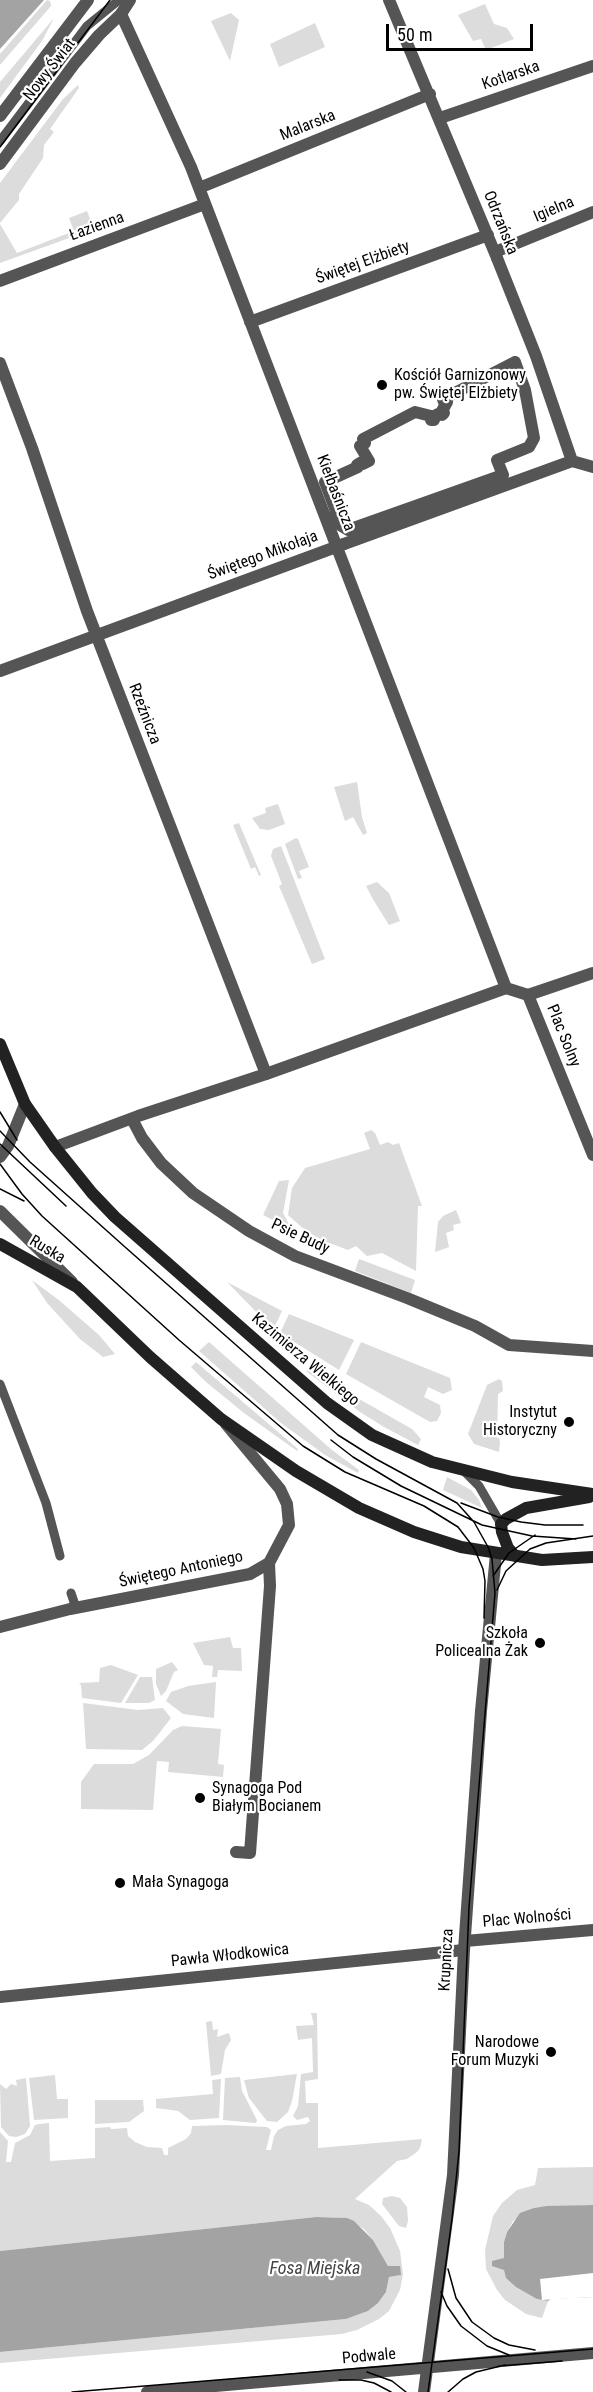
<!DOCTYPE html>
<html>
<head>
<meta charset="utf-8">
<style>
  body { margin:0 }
  #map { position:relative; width:593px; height:2392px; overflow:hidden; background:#fff; font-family:"Roboto Condensed",sans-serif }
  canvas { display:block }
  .scale { position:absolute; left:386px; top:24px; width:147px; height:27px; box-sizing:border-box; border:3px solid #000; border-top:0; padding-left:8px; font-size:18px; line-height:21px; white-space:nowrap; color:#000; -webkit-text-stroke:4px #fff; paint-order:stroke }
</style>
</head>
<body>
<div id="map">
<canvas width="593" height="2392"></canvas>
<div class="scale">50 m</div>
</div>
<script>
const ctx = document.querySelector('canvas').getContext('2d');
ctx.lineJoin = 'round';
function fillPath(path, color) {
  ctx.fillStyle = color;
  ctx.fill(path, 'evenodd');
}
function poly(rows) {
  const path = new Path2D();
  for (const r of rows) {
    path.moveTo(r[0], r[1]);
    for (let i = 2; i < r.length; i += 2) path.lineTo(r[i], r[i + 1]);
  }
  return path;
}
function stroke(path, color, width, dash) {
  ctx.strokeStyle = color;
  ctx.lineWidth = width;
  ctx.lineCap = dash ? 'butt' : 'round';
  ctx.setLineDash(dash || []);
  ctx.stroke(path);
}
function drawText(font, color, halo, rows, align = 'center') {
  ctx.font = font + ' "Roboto Condensed",sans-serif';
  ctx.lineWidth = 4.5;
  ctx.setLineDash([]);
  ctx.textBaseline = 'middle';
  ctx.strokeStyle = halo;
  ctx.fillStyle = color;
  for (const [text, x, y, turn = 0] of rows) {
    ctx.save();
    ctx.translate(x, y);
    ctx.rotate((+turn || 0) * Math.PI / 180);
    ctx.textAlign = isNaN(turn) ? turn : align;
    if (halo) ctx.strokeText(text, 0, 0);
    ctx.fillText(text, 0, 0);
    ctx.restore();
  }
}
fillPath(poly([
  [47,0,50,1,51,6,0,65,0,54],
  [485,4,494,24,507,28,514,39,486,50,481,39,473,41,458,15],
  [231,13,239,20,230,61,211,21],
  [54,18,42,41,0,98,0,82],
  [315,23,325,47,279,67,270,44],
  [78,85,79,88,50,129,54,132,44,145,43,158,19,194,19,200,0,223,0,183,63,99],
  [87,211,94,229,0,263,0,224,17,253,74,231,69,218],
  [357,782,362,817,367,833,363,835,353,817,345,821,334,787],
  [278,804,285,824,269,830,260,829,252,818,266,813,265,808],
  [239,823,261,875,259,876,255,867,251,869,233,825],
  [296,838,298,839,309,867,299,871,302,878,298,879,285,844],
  [281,846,325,959,312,964,279,886,282,884,271,856,273,849],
  [377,882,389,893,400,921,389,925,374,901,366,886],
  [371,1130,375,1133,380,1145,388,1142,393,1145,399,1143,422,1206,418,1206,416,1271,382,1253,367,1256,356,1246,348,1250,324,1241,306,1231,288,1215,292,1188,305,1168,370,1149,364,1133],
  [289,1180,283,1213,292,1230,263,1215,279,1181],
  [456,1210,461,1223,453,1225,454,1230,446,1233,449,1247,435,1252,438,1222,443,1216],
  [359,1259,415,1280,411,1293,355,1271],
  [32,1280,60,1301,99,1335,115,1354,103,1357,80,1339,47,1303],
  [227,1282,282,1311,275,1326,271,1322,268,1324],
  [289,1314,354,1340,339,1370,280,1333],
  [209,1342,332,1450,359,1470,358,1473,325,1455,281,1423,199,1351],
  [361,1342,450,1378,452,1390,443,1394,428,1387,424,1397,440,1405,441,1413,437,1421,430,1422,346,1374],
  [196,1362,298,1449,297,1451,244,1413,206,1382,191,1367],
  [308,1370,412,1429,421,1439,418,1445,384,1427,360,1412,306,1371],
  [499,1379,502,1381,503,1391,498,1394,497,1438,499,1438,500,1442,499,1452,474,1444,468,1434,487,1385],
  [447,1477,471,1490,479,1500,482,1508,443,1490],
  [230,1637,233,1648,241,1648,242,1671,218,1670,217,1677,212,1677,213,1666,204,1665,193,1643],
  [172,1662,178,1670,174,1672,166,1691,161,1696,156,1684,156,1669],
  [111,1665,138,1675,121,1703,82,1698,81,1685,79,1683,99,1682,100,1668],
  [140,1677,152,1677,155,1700,149,1703,125,1703],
  [216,1682,214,1718,183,1714,166,1701,171,1692,188,1686],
  [83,1703,138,1710,163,1708,171,1718,153,1741,142,1750,86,1749],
  [182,1726,221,1729,218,1764,224,1765,223,1777,168,1772,169,1762,157,1761,153,1810,81,1809,81,1782,94,1764,133,1764,149,1755,173,1730],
  [311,2013,317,2013,318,2079,305,2081,306,2103,318,2103,318,2148,422,2139,420,2148,417,2152,407,2159,397,2161,355,2199,369,2205,381,2216,390,2228,400,2251,403,2274,400,2290,389,2311,379,2319,357,2330,342,2334,0,2363,0,2352,346,2319,368,2311,378,2303,386,2292,389,2277,400,2275,388,2266,373,2240,364,2229,347,2218,316,2217,0,2251,0,2132,8,2141,6,2162,11,2162,15,2143,30,2135,35,2125,39,2124,49,2123,50,2161,95,2158,95,2128,110,2127,111,2129,127,2128,128,2136,135,2142,147,2147,162,2148,164,2155,168,2155,168,2148,186,2139,191,2133,192,2126,226,2125,267,2127,271,2130,266,2150,271,2150,274,2136,278,2130,286,2126,306,2124,310,2121,308,2117,297,2120,293,2116,298,2106,301,2074,313,2072,312,2038,298,2040,296,2026,314,2025],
  [212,2021,213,2030,218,2029,217,2037,229,2033,231,2040,225,2050,221,2074,211,2076,206,2022],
  [297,2074,292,2101,288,2112,277,2122,267,2121,249,2098,244,2080],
  [55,2075,57,2099,68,2099,68,2118,34,2120,29,2078],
  [240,2077,242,2091,257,2120,256,2123,223,2120,225,2078],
  [26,2078,30,2126,25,2134,16,2137,9,2136,1,2127,0,2084,6,2089,11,2084,17,2086,16,2080],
  [221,2079,219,2118,190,2120,178,2111,156,2108,156,2099,213,2094,212,2080],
  [95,2100,143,2100,144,2111,129,2122,95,2124],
  [593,2167,593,2205,534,2208,513,2221,507,2232,504,2242,504,2270,537,2299,548,2301,542,2318,526,2314,505,2300,497,2290,486,2269,485,2250,493,2216,502,2203,517,2190,535,2185,538,2168],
  [392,2196,400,2198,407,2207,408,2221,406,2228,399,2226,382,2204,383,2198]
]), '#dcdcdc');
fillPath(poly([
  [0,0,44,0,0,49],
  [593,2205,593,2297,551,2299,548,2301,537,2299,516,2287,506,2278,504,2270,492,2266,492,2261,504,2258,504,2242,507,2232,520,2213,534,2208,547,2206],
  [316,2217,347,2218,354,2221,373,2240,388,2266,400,2266,401,2275,389,2277,386,2292,378,2303,368,2311,346,2319,0,2352,0,2251]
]), '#a3a3a3');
fillPath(poly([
  [593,2273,593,2297,542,2300,540,2279]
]), '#fff');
stroke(poly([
  [0,141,87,26,119,0],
  [0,1384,46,1503,60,1556],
  [465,1472,479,1486,501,1524],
  [71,1593,76,1608]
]), '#555', 9);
stroke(poly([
  [497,258,536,356,572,461],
  [515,362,525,390,534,438,529,447,497,460,503,475,348,530,335,522,333,518,336,511,325,482,358,467,357,465,362,462,363,464,369,461,360,446,365,443,363,439,415,412,431,416,431,420,434,420,434,416,440,413,442,415,444,413,442,411,447,402,444,402,443,399,515,362],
  [572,461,593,467],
  [344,544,572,461],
  [528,995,593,973],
  [266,1074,506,988],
  [465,1941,593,1930]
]), '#555', 12);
stroke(poly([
  [389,0,497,258],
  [121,14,191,167,506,988,528,995,593,1155],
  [440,118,593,66],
  [199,188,430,94],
  [495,252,593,212],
  [0,281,205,204],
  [250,322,488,235],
  [0,363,32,448,87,611,266,1074,138,1116,55,1147],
  [0,671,344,544],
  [132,1119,142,1138,161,1163,193,1193,249,1231,295,1256,407,1298,475,1326,509,1345,593,1351],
  [0,1627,70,1609,250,1574,269,1563,289,1525,287,1504,280,1489,226,1424],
  [236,1852,250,1853,270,1586,269,1563],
  [0,1997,464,1950]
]), '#555', 12);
stroke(poly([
  [0,116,88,0],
  [0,164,75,63,99,35,121,14,130,0],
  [0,1157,8,1146,25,1104],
  [0,1211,72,1282],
  [147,2392,593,2353],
  [424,2392,453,2175,464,1950,481,1711,496,1554]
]), '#555', 12);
stroke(poly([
  [0,1044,25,1104,55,1147,92,1193,115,1217,327,1403,372,1435,432,1462,512,1482,593,1494],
  [0,1244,77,1287,150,1357,221,1419,296,1471,359,1508,414,1532,461,1547,542,1560,593,1557],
  [515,1556,508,1548,502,1532,501,1524,506,1519,526,1508,589,1497]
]), '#222', 12);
stroke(poly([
  [0,147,110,0],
  [0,1112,17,1140],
  [0,1131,30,1162,125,1247,338,1435,376,1459,457,1503,474,1522,488,1547,492,1559,495,1593,469,1907,459,2151,452,2219,428,2392],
  [0,1144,66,1206],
  [0,1164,22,1194,42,1216,179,1340,303,1446,345,1472,424,1506,458,1527,474,1548,483,1569,485,1581,484,1618],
  [0,1189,24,1201],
  [331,1440,353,1457,401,1486,482,1525,532,1536,576,1539],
  [461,1503,498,1517,521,1522,545,1525,583,1525],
  [493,1576,509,1553,535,1535],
  [497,1590,506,1571,530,1549,546,1543,593,1536],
  [448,2269,456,2298,472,2322,494,2338,509,2345,535,2350],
  [441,2292,447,2306,461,2326,487,2346,509,2355],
  [499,2366,562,2361],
  [367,2372,392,2381,406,2392],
  [339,2380,361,2380,374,2383,391,2392],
  [72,2392,593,2349],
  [448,2392,463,2379,476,2372,505,2365]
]), '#000', 1.5);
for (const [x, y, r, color] of [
  [382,385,6,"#000"],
  [569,1422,6,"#000"],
  [540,1643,6,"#000"],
  [200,1798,6,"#000"],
  [120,1883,6,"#000"],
  [551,2052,6,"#000"]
]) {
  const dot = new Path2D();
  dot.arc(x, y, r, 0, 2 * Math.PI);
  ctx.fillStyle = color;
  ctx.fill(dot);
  stroke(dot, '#fff', 2);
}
drawText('16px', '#000', '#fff', [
  ["Nowy Świat",50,70,-52],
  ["Kotlarska",511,76,-19],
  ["Malarska",308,126,-22],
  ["Igielna",554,210,-23],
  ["Odrzańska",500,223,68],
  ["Łazienna",97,227,-20],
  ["Świętej Elżbiety",363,263,-20],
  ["Kiełbaśnicza",335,493,69],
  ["Świętego Mikołaja",263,556,-20],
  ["Rzeźnicza",144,714,69],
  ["Plac Solny",563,1036,68],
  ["Psie Budy",300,1237,25],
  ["Ruska",47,1250,31],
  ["Kazimierza Wielkiego",305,1360,40],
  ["Świętego Antoniego",181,1570,-12],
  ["Plac Wolności",527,1919,-5],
  ["Pawła Włodkowica",230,1956,-6],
  ["Krupnicza",447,1960,-87],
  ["Podwale",369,2357,-5]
]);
drawText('16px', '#000', '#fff', [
  ["Kościół Garnizonowy",394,376],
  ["pw. Świętej Elżbiety",394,394],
  ["Instytut",557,1413,"right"],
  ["Historyczny",557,1431,"right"],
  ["Szkoła",528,1634,"right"],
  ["Policealna Żak",528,1652,"right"],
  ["Synagoga Pod",212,1789],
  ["Białym Bocianem",212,1807],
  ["Mała Synagoga",132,1883],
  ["Narodowe",539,2043,"right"],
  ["Forum Muzyki",539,2061,"right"]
], 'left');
drawText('italic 18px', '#444', '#fff', [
  ["Fosa Miejska",315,2269]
]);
</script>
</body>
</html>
